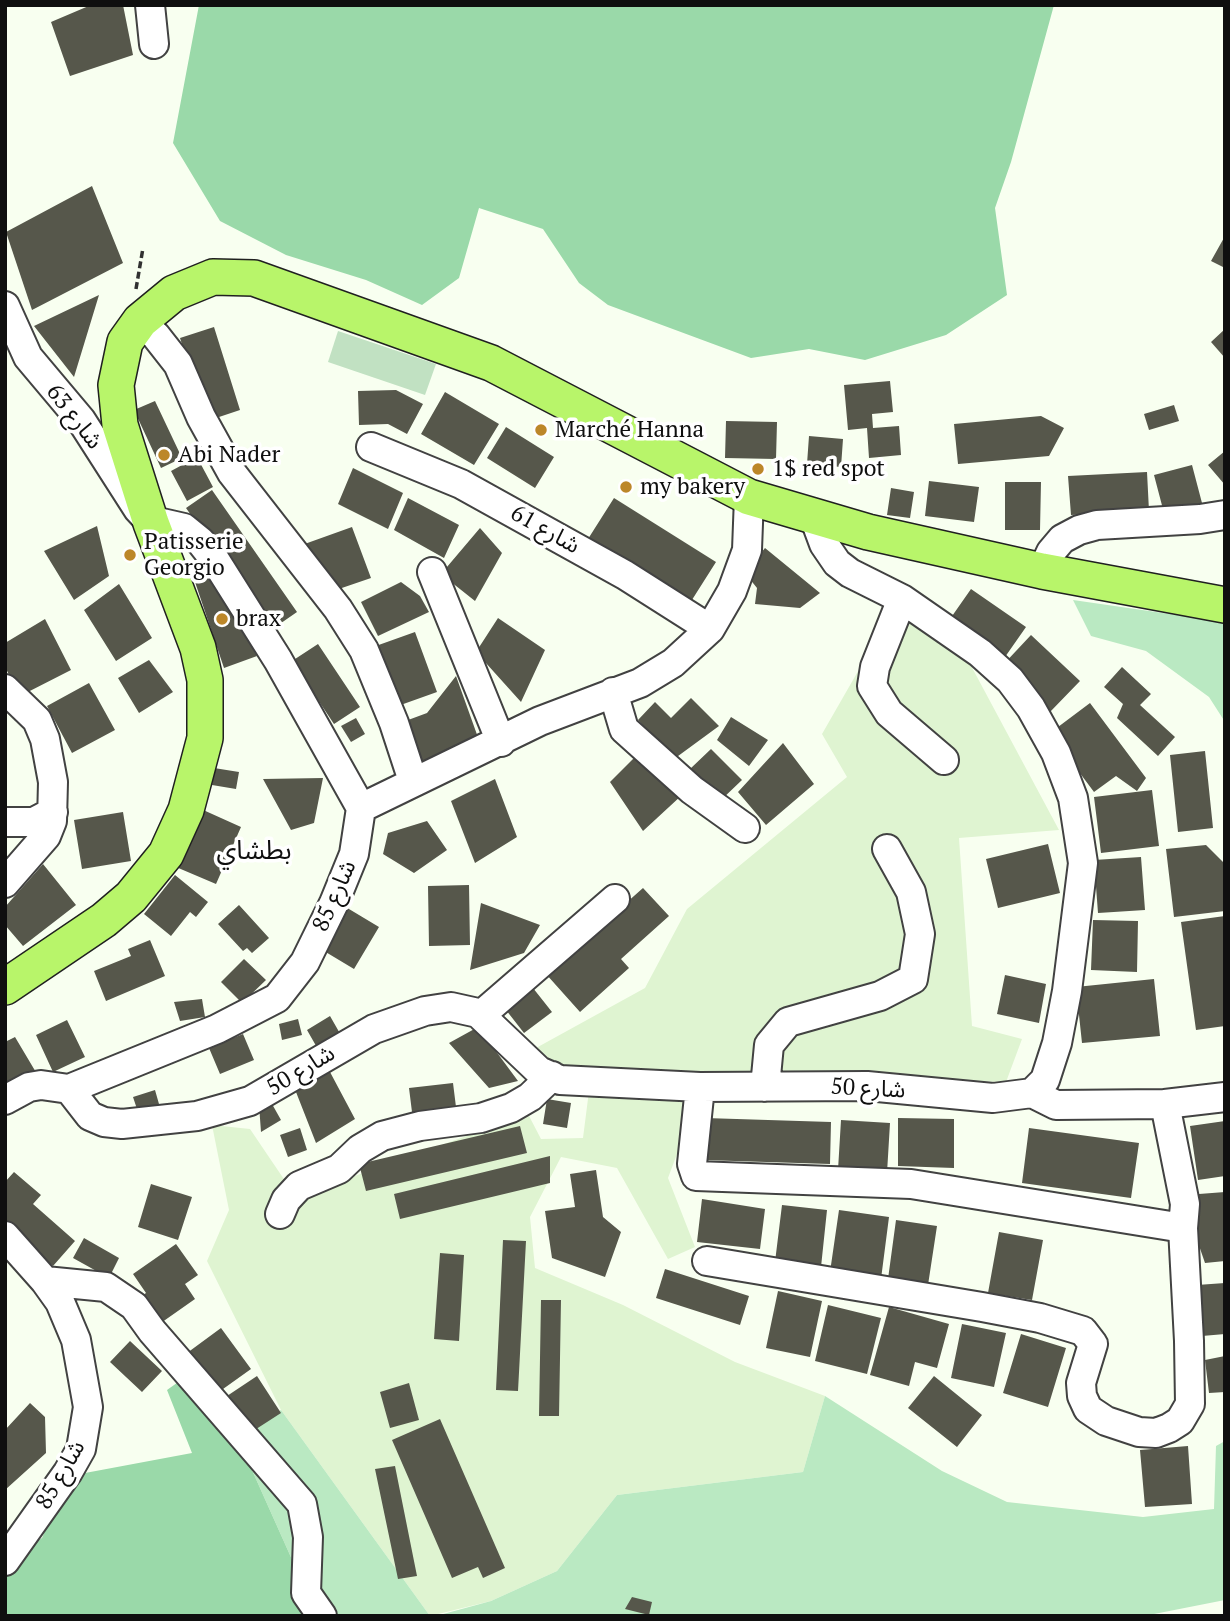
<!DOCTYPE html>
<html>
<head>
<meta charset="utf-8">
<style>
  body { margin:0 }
  #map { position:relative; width:1230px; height:1621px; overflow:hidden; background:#f8fff0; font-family:"PT Serif",serif }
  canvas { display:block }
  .frame { position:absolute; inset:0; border:7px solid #0f0f0f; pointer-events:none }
</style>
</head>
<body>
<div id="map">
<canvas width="1230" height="1621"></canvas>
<div class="frame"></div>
</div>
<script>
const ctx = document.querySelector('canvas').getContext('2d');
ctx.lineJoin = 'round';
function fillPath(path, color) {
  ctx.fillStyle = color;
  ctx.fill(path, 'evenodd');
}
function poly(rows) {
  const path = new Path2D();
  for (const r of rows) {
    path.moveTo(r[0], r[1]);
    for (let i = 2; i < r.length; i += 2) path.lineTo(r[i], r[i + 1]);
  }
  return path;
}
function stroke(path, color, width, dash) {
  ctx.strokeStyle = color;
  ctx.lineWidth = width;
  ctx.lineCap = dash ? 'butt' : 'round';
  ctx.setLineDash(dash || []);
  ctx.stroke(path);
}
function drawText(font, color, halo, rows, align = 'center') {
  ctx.font = font + ' "PT Serif","Noto Sans Arabic",serif';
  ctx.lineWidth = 7;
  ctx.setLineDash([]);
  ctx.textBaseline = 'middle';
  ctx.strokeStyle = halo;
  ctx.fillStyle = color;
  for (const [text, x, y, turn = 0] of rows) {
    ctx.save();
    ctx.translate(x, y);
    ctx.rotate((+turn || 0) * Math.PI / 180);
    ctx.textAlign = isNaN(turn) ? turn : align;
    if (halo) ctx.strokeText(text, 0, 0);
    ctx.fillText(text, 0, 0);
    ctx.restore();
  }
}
fillPath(poly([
  [896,605,961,647,1059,830,959,838,972,1026,1022,1039,1006,1082,707,1074,668,1178,695,1247,668,1259,617,1168,561,1157,530,1217,535,1268,623,1305,735,1362,825,1396,803,1472,617,1495,557,1571,491,1601,430,1616,281,1410,207,1261,229,1210,212,1125,250,1129,296,1197,528,1114,541,1139,583,1138,589,1091,536,1048,645,988,687,909,847,777,822,734]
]), '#dff4d1');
fillPath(poly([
  [1073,600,1225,622,1225,722,1209,697,1146,651,1091,636],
  [825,1396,942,1471,1007,1502,1143,1517,1214,1509,1216,1446,1225,1441,1225,1600,1144,1616,436,1616,491,1601,557,1571,617,1495,803,1472],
  [281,1410,430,1616,314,1616,311,1602,239,1441]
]), '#bae9c2');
fillPath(poly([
  [199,5,1054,5,1011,162,995,208,1007,295,946,335,865,360,809,349,751,358,608,305,579,283,543,229,479,208,459,278,422,305,366,280,286,255,220,221,173,143],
  [188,1375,239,1441,311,1602,314,1616,5,1616,5,1559,42,1538,69,1476,192,1453,167,1390]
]), '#9ad9a9');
fillPath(poly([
  [338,331,436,364,425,395,328,362]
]), '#c1e1c2');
fillPath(poly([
  [91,5,123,5,133,55,70,76,51,22],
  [92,186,123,263,32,310,6,232],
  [1225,236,1225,268,1211,261],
  [99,295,74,377,34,326],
  [214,327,240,410,207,421,180,338],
  [1225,329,1225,358,1211,342],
  [890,381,893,412,872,414,873,428,899,426,901,455,869,458,867,428,848,430,844,385],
  [396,390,423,404,407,434,388,424,359,425,358,391],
  [445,392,499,424,474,465,421,434],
  [155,401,182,458,161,468,134,410],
  [1174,405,1179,421,1149,430,1144,414],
  [1041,416,1064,428,1049,456,958,464,954,424],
  [726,421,777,422,776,459,725,458],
  [506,427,554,457,535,488,487,458],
  [809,436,843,439,841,467,807,464],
  [1225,451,1225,485,1208,465],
  [197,457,213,487,187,501,171,471],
  [1192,465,1202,503,1164,513,1154,475],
  [353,468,403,493,388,529,338,504],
  [1147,472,1149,511,1071,515,1068,476],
  [929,481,979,487,974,522,925,516],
  [1005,482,1041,482,1040,530,1005,530],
  [891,488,914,492,910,518,887,515],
  [212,490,297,612,271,630,186,508],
  [408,498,459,525,444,558,394,530],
  [614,498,716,562,690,603,588,539],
  [97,526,109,576,74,600,44,551],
  [352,527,371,578,333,591,299,546],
  [480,528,502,553,475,601,441,574],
  [765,548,820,593,800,608,755,604,757,588,745,573],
  [211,574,257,656,224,668,195,582],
  [401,582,420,596,429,612,378,636,361,602],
  [119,584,152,638,116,661,84,610],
  [971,589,1026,627,1005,657,950,619],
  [498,618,545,650,521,702,476,652],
  [45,619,71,670,20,696,5,667,5,643],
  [415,632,437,692,395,707,373,647],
  [1031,635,1080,681,1050,712,1001,667],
  [318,644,360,707,334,724,292,661],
  [149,660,173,692,139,713,118,678],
  [1122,667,1151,694,1140,705,1175,737,1158,756,1117,718,1123,704,1104,687],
  [456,676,480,743,415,765,400,723,427,713],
  [89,683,115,730,72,753,47,706],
  [691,698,719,726,674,759,638,720,655,702,671,718],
  [1090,703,1146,778,1137,791,1116,776,1094,792,1050,733],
  [731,717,768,740,749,766,717,740],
  [356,718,365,734,351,742,341,726],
  [783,743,814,784,766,825,738,792],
  [711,749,742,780,720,801,705,789,690,769],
  [1205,751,1213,828,1178,832,1170,755],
  [636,756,682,795,643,831,610,782],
  [214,768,239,772,236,789,212,785],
  [323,778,314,823,291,830,263,779],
  [495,779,517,837,475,863,451,801],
  [1152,790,1159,846,1101,853,1094,797],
  [201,809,241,827,216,884,176,867],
  [123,812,131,861,82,869,74,820],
  [427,821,447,850,414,873,383,854,388,833],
  [1048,844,1060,893,998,908,986,859],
  [1206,845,1224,863,1225,911,1174,917,1166,849],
  [1141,857,1145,910,1098,913,1094,860],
  [43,864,76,905,23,946,5,925,5,907],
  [175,875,208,902,196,917,190,912,171,936,144,914],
  [469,885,470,945,429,946,428,886],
  [643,888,669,916,621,959,629,968,580,1012,546,974],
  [481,903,540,925,524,953,470,970],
  [239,905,269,938,252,953,247,948,243,951,218,924],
  [344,906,379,927,354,969,319,948],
  [1225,916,1225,1026,1196,1030,1181,922],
  [1093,920,1138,921,1137,972,1091,970],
  [150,940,165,976,106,1001,94,971,131,956,128,949],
  [244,959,266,980,242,1003,221,982],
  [1005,975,1046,984,1039,1023,997,1014],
  [1154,979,1160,1036,1082,1043,1076,987],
  [533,988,552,1012,524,1033,506,1010],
  [202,999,205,1017,180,1021,174,1002],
  [330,1016,342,1037,319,1051,307,1030],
  [298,1019,302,1035,282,1040,279,1024],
  [67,1020,85,1057,53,1072,36,1035],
  [478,1027,518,1081,489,1088,449,1043],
  [243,1034,254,1060,220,1074,209,1048],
  [15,1037,37,1074,5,1093,5,1042],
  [330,1072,355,1119,316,1143,296,1092],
  [453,1083,457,1115,413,1120,409,1088],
  [155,1090,161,1111,140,1118,133,1097],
  [547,1099,571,1103,567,1128,543,1124],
  [272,1104,281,1120,261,1132,259,1105],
  [705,1118,831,1122,830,1164,703,1160],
  [898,1118,954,1119,954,1168,898,1166],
  [841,1120,890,1123,887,1173,838,1170],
  [1225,1121,1225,1176,1198,1180,1190,1126],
  [520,1126,527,1153,366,1191,359,1164],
  [300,1128,307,1150,288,1157,280,1135],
  [1029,1128,1139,1143,1131,1198,1022,1183],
  [550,1156,550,1183,400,1219,394,1194],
  [596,1170,603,1217,621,1232,605,1277,552,1258,545,1211,575,1207,570,1174],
  [14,1172,41,1195,33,1204,75,1241,53,1266,5,1224,5,1182],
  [151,1184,192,1197,178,1240,138,1227],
  [1225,1192,1225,1261,1205,1263,1194,1231,1199,1194],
  [702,1199,765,1209,760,1249,697,1242],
  [782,1205,827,1210,821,1267,775,1262],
  [839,1210,889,1217,881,1279,830,1272],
  [896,1220,937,1226,928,1285,888,1279],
  [999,1232,1043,1240,1032,1300,988,1293],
  [84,1238,119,1258,109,1278,73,1258],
  [503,1240,526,1241,518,1391,496,1390],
  [176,1244,198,1275,185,1284,195,1299,158,1325,139,1298,146,1293,133,1274],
  [440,1253,464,1255,459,1341,434,1339],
  [665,1269,749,1296,740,1325,656,1298],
  [1225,1283,1225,1334,1202,1336,1197,1285],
  [778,1291,822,1301,810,1357,766,1348],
  [541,1300,561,1300,559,1416,539,1416],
  [828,1305,881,1318,867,1374,815,1361],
  [889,1307,949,1324,937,1368,915,1362,909,1386,870,1375],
  [962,1324,1006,1333,994,1387,951,1378],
  [221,1328,251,1369,216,1394,187,1353],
  [1021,1334,1066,1348,1048,1407,1003,1393],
  [130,1341,162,1371,142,1392,110,1362],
  [1225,1356,1225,1392,1209,1393,1205,1360],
  [257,1376,281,1413,250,1433,227,1396],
  [934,1376,982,1415,957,1447,908,1408],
  [409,1383,419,1420,390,1428,380,1392],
  [30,1403,45,1417,46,1453,5,1490,5,1430],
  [440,1419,505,1568,483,1578,478,1567,452,1578,392,1440],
  [1188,1446,1192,1504,1145,1507,1140,1450],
  [395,1466,417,1576,398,1579,375,1469],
  [632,1597,652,1602,649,1615,625,1609]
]), '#56574b');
const minor = poly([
  [150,5,154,44],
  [5,306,28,357,81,420,138,509,151,523,162,523,184,528,200,541,215,560,278,660,361,808,354,854,334,903,305,962,277,998,217,1029,69,1089,41,1085,29,1087,5,1100],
  [140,321,156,336,178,364,201,417,232,473,338,609,364,650,394,723,413,781],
  [371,447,461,484,625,575,710,629],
  [1042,571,1051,552,1062,539,1079,530,1097,525,1200,519,1225,515],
  [432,572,501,742],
  [902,599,875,667,872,686,889,713,944,760],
  [5,689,37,720,45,739,53,782,52,821,46,836,5,883],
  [613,692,624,729,692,790,745,828],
  [361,808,540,721,640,683,673,663,710,629,732,591,747,550,749,497],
  [5,822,34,822,53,812],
  [481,1015,615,899],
  [700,1087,692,1164,696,1176,911,1184,1183,1228],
  [765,1087,769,1045,788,1022,880,996,913,979,920,934,911,892,887,849],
  [69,1089,90,1116,104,1122,122,1124,197,1116,250,1101,374,1029,425,1011,451,1007,478,1013,539,1071,560,1080,700,1087,867,1086,993,1098,1032,1093,1045,1080,1057,1043,1067,991,1083,863,1073,798,1056,753,1031,708,1010,680,980,653,902,599,850,573,837,563,824,544,814,517],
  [1165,1104,1225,1097],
  [280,1214,286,1200,299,1186,339,1169,360,1149,382,1136,420,1126,481,1118,511,1108,530,1097,552,1076],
  [5,1236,45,1281,60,1302,76,1340,88,1407,81,1449,68,1472,5,1561],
  [707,1261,982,1307,1040,1318,1083,1331,1093,1344,1081,1383,1082,1396,1088,1409,1106,1421,1139,1432,1156,1433,1169,1428,1180,1421,1190,1404,1189,1341,1183,1228,1185,1204,1165,1104,1056,1105,1032,1093],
  [45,1281,106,1287,134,1306,152,1331,302,1504,308,1537,306,1593,322,1616]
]);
const major = poly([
  [5,987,104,920,131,897,166,854,186,810,205,738,205,680,198,648,151,523,120,425,116,385,125,342,140,321,174,293,213,277,254,278,491,363,749,497,868,532,1042,571,1225,605]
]);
stroke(minor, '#424242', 32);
stroke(major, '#202020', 38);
stroke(poly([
  [136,289,143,248]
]), '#313131', 3.5, [7, 3.5]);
stroke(minor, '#fff', 28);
stroke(major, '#b8f56a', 35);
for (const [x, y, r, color] of [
  [541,430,7,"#bc8729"],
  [164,455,7,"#bc8729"],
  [758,469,7,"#bc8729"],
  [626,487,7,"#bc8729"],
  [130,555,7,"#bc8729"],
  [222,619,7,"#bc8729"]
]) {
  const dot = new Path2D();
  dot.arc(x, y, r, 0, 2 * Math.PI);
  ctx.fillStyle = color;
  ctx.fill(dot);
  stroke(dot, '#fff', 2.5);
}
drawText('23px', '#0f0f0f', '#fff', [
  ["شارع 63",74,417,52],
  ["شارع 61",545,530,29],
  ["شارع 85",335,896,-66],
  ["شارع 50",301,1071,-31],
  ["شارع 50",868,1089,3],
  ["شارع 85",61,1475,-60]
]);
drawText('23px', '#0f0f0f', '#fff', [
  ["Marché Hanna",555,430],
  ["Abi Nader",178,455],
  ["1$ red spot",772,469],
  ["my bakery",640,487],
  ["Patisserie",144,542],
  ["Georgio",144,568],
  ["brax",236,619]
], 'left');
drawText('26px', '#0f0f0f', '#fff', [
  ["بطشاي",254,852]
]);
</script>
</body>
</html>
